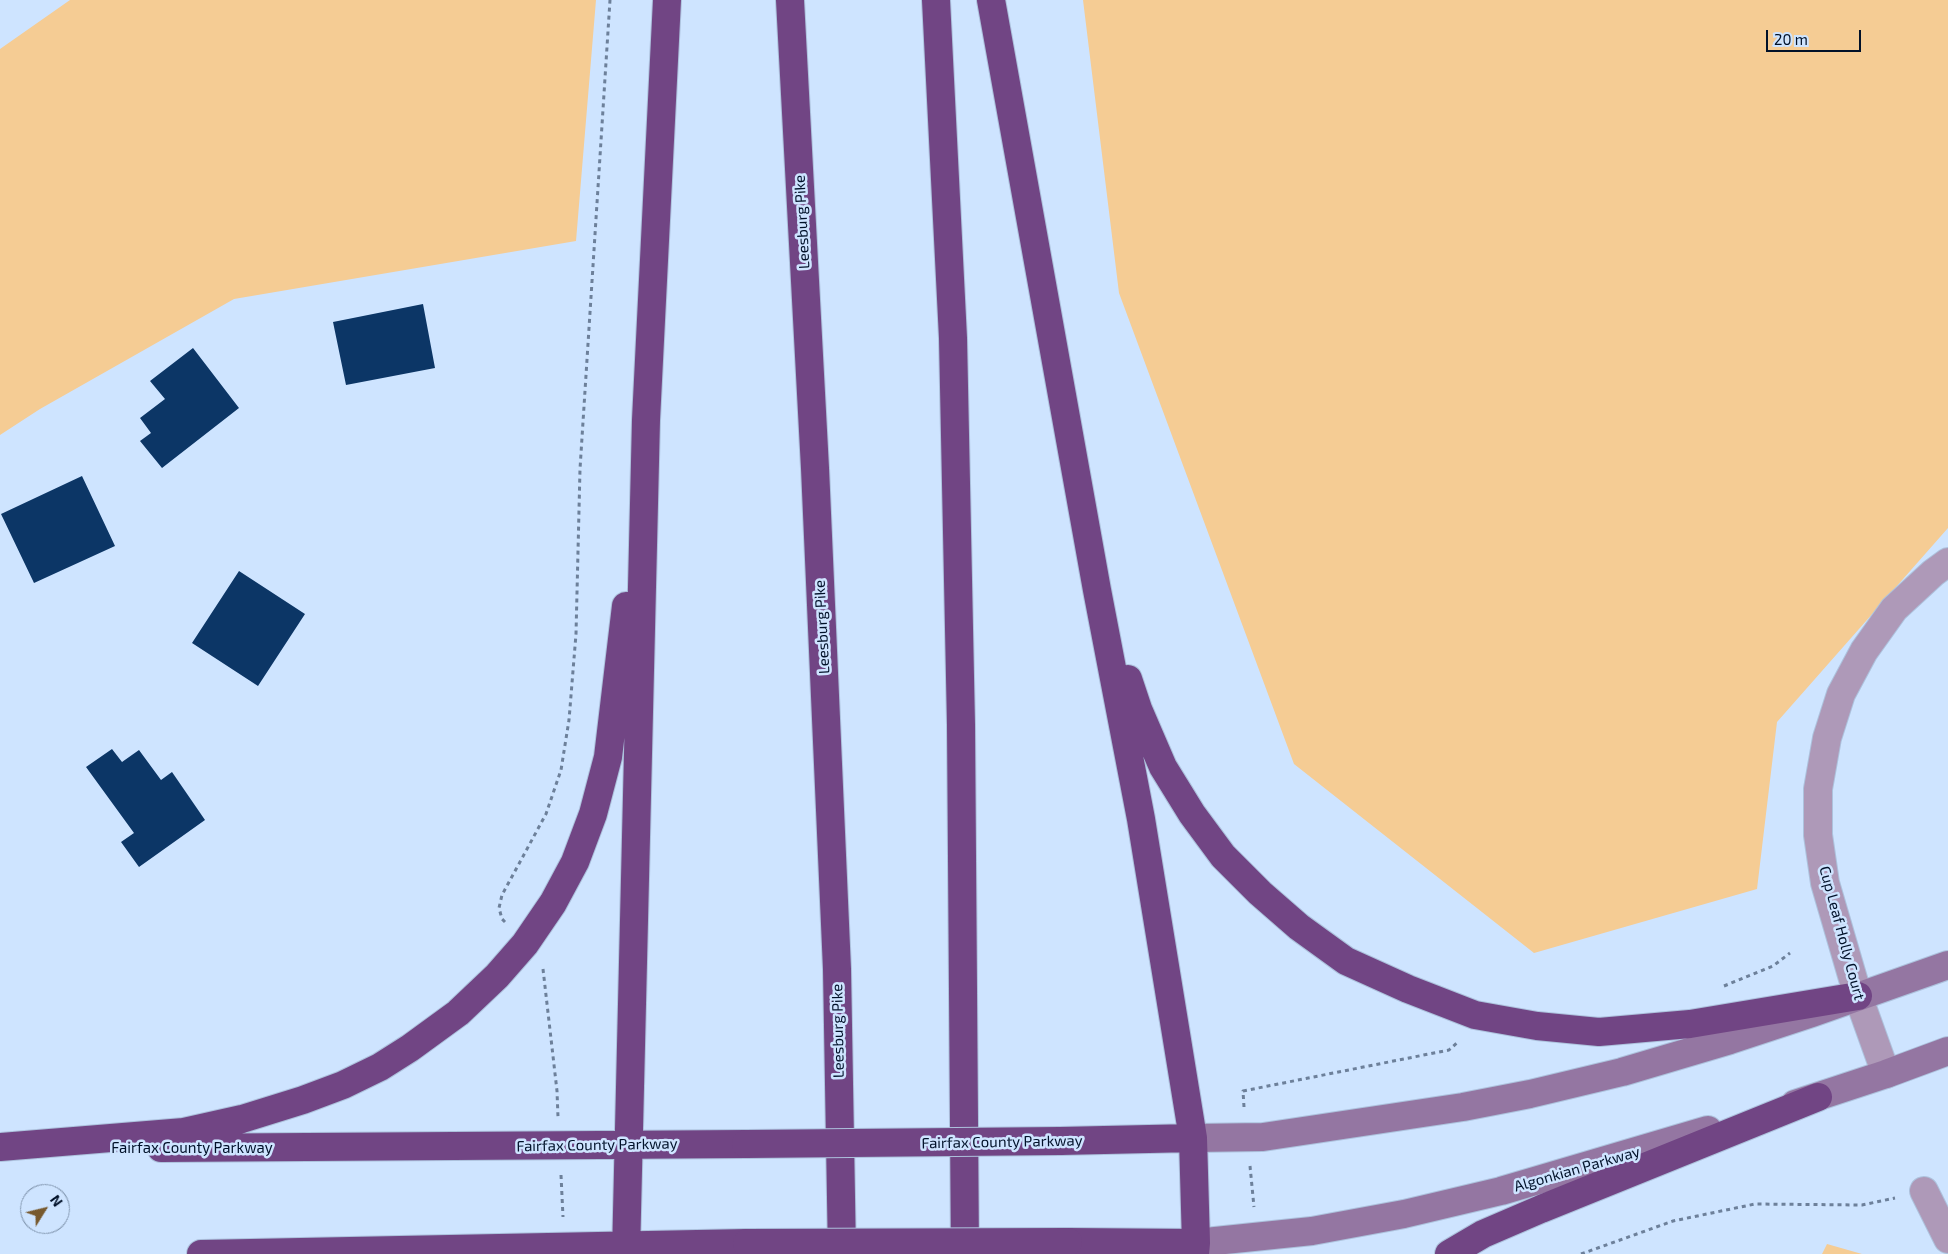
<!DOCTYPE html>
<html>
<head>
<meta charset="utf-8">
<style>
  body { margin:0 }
  #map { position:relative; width:1948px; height:1254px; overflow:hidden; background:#cee4ff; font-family:"Exo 2",sans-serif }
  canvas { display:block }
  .north { position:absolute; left:20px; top:1184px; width:50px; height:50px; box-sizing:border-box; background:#cee4ff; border:1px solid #7c90a9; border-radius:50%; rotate:54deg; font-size:14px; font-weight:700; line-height:20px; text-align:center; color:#011129 }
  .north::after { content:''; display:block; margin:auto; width:18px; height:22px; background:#77592e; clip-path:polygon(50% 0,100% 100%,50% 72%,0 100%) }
  .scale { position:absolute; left:1766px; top:30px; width:95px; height:22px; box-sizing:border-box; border:2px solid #011129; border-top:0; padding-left:6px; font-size:15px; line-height:18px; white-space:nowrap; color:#011129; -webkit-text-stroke:4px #cee4ff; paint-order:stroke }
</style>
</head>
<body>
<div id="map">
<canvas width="1948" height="1254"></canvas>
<div class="north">N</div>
<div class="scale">20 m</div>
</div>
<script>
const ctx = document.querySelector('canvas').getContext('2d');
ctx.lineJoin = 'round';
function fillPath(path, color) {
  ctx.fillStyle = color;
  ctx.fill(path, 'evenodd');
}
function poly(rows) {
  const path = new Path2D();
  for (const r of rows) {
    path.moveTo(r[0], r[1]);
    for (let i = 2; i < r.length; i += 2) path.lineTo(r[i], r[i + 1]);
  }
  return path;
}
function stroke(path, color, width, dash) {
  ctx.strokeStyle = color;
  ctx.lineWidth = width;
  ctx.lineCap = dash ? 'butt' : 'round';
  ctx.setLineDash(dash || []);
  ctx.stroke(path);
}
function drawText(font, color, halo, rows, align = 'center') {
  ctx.font = font + ' "Exo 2",sans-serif';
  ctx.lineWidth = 5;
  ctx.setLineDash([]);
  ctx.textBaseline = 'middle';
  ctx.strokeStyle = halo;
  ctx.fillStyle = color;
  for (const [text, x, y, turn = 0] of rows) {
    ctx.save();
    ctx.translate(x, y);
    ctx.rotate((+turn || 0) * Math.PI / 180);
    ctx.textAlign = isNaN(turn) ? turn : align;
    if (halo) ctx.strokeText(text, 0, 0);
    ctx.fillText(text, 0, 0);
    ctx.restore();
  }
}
fillPath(poly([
  [70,0,596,0,576,241,234,299,40,409,0,435,0,49],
  [1083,0,1948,0,1948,528,1777,722,1757,889,1534,953,1294,764,1119,293],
  [1827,1244,1862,1254,1822,1254]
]), '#f5cc94');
fillPath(poly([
  [423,304,435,368,346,385,333,322],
  [193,348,239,408,162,468,140,441,151,433,140,418,165,399,150,381],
  [82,476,115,546,34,583,1,514],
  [239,571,305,614,258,686,192,643],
  [112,749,122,762,139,750,161,780,172,772,205,820,139,867,121,842,134,833,86,767]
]), '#0c3666');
const street = poly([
  [1886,1074,1858,996,1825,883,1818,835,1818,789,1827,738,1841,694,1864,651,1894,609,1933,573,1948,562],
  [1924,1191,1948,1239]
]);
const secondary = poly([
  [1795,1104,1886,1074,1948,1051],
  [1193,1138,1263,1137,1463,1107,1530,1094,1622,1072,1730,1040,1812,1013,1948,965],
  [1196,1243,1312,1231,1404,1214,1501,1191,1708,1130]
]);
const highway = poly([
  [790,0,815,468,837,969,842,1254],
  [936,0,953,338,961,725,965,1254],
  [991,0,1097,590,1141,819,1193,1138,1196,1243,1195,1254],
  [1128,679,1138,709,1163,767,1192,814,1223,856,1260,893,1299,927,1346,961,1408,989,1475,1015,1537,1026,1599,1032,1690,1024,1858,996],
  [1060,1141,1193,1138],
  [0,1147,184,1132,242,1119,303,1100,343,1085,380,1067,410,1048,458,1013,497,976,525,944,553,903,575,862,593,814,608,757,626,606],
  [161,1148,746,1144],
  [1068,1242,1196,1243],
  [201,1254,747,1243],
  [626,1254,646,420,667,0],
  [1449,1254,1483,1234,1541,1209,1818,1097]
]);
stroke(street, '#adc2dd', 30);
stroke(secondary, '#adc2dd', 30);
stroke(highway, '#adc2dd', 30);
stroke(poly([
  [505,922,502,919,499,908,502,895,546,814,561,770,569,720,576,634,580,469,610,0],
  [543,969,557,1091,558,1117],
  [1724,986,1773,966,1790,953],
  [1244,1107,1243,1091,1449,1050,1459,1041],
  [1250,1166,1254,1207],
  [561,1175,563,1217],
  [1581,1254,1673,1221,1755,1204,1862,1205,1895,1198]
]), '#6d809a', 3, [4, 4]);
stroke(street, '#ae99b8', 28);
stroke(secondary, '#9476a2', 28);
stroke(highway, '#714584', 28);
const highwayBridge = poly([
  [746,1144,1060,1141],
  [747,1243,1068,1242]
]);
stroke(highwayBridge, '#adc2dd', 30, []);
stroke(highwayBridge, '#714584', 28);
drawText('15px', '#011129', '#cee4ff', [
  ["Leesburg Pike",802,222,-93],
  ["Leesburg Pike",822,627,-93],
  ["Cup Leaf Holly Court",1842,933,75],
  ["Leesburg Pike",838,1031,-91],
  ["Fairfax County Parkway",1002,1142,-1],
  ["Fairfax County Parkway",597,1145,-1],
  ["Fairfax County Parkway",192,1148],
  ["Algonkian Parkway",1577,1169,-16]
]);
</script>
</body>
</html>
